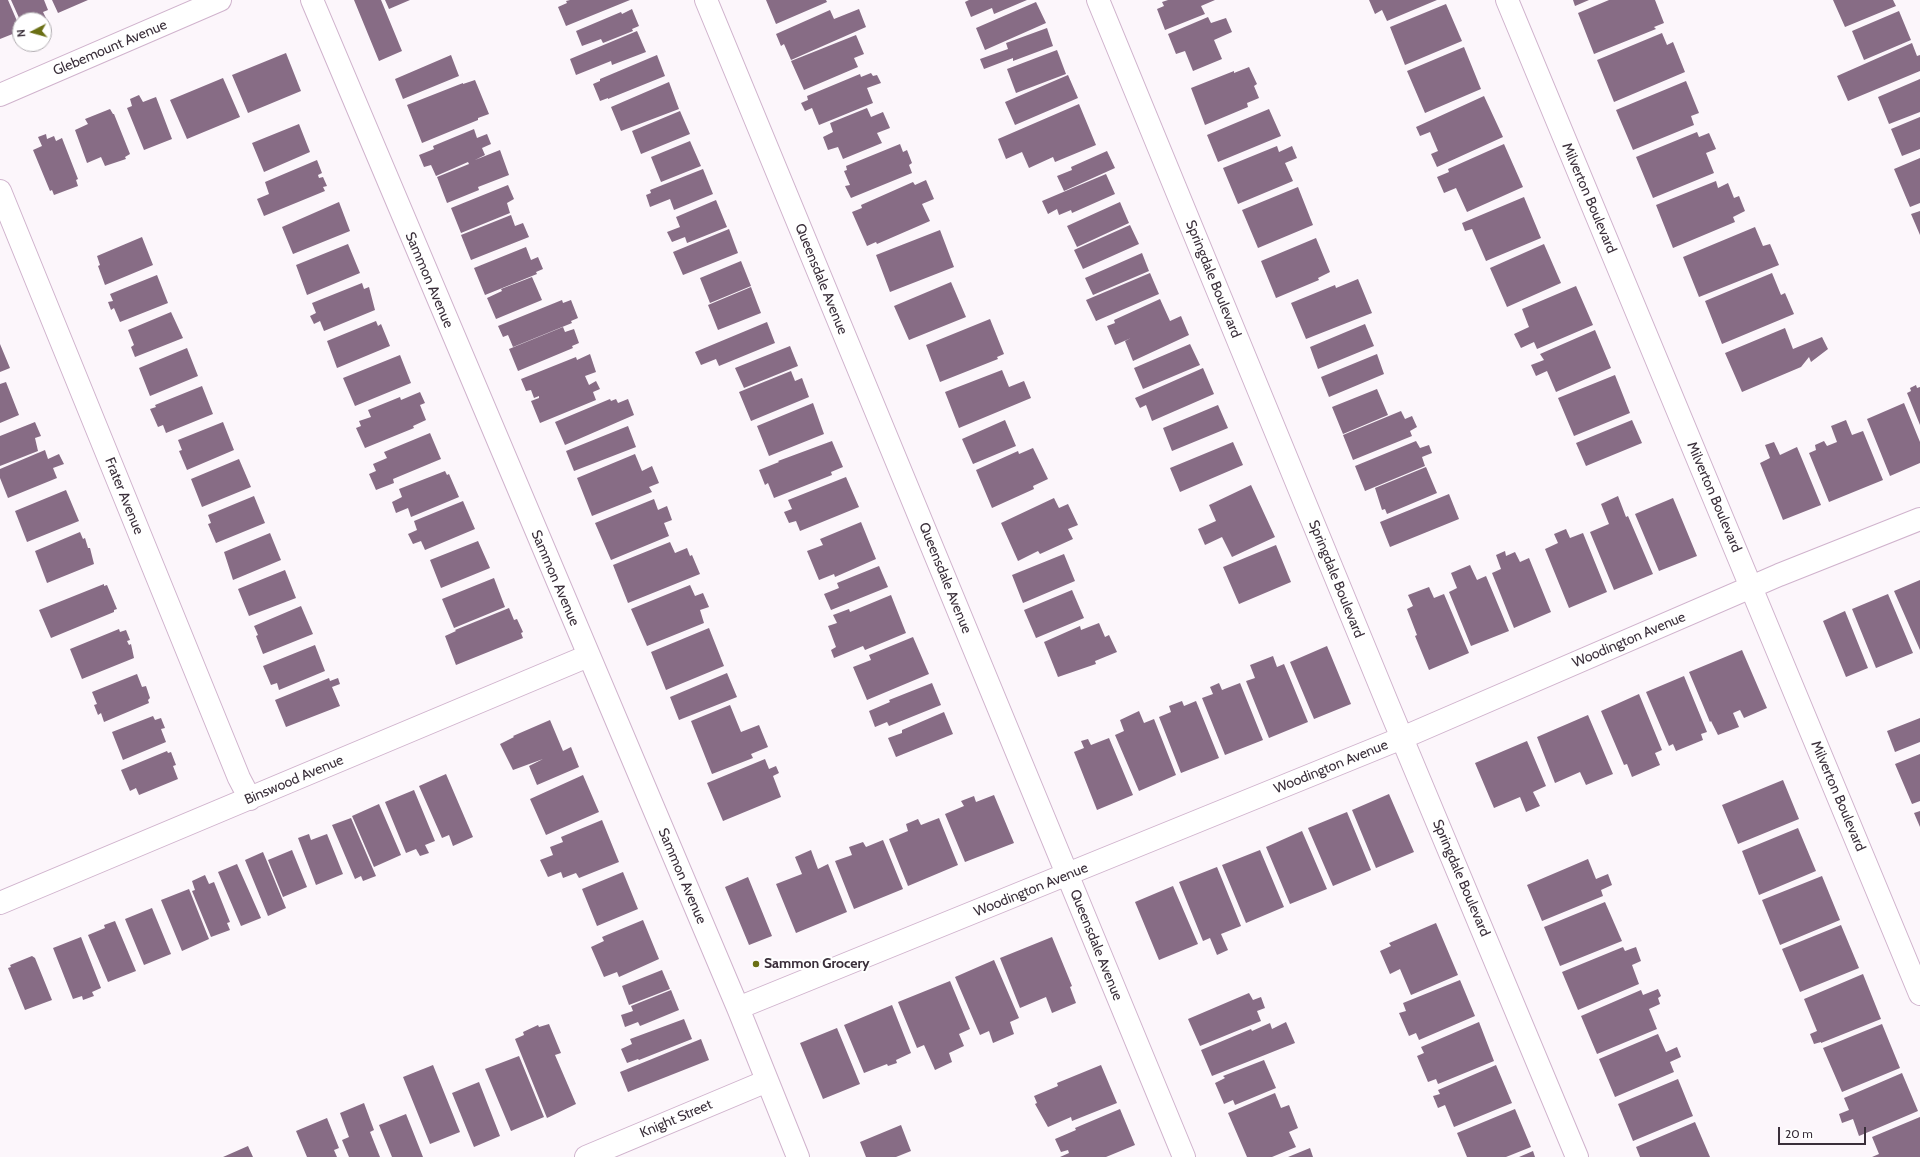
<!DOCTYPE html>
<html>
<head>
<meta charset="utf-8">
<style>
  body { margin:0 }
  #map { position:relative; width:1920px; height:1157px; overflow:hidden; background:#fcf6fb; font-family:Cabin,sans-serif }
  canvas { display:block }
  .north { position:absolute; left:12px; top:12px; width:40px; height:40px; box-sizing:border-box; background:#fff; border:1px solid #b0acb0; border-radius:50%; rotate:264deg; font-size:11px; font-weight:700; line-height:16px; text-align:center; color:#3a2f3a }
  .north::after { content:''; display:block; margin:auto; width:14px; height:18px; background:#6a6f14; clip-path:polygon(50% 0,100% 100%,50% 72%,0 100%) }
  .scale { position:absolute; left:1778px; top:1127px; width:88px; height:18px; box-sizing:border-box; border:2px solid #3a2f3a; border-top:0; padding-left:5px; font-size:12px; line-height:14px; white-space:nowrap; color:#3a2f3a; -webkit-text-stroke:3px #fff; paint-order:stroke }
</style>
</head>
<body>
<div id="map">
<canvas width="1920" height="1157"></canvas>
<div class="north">N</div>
<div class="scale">20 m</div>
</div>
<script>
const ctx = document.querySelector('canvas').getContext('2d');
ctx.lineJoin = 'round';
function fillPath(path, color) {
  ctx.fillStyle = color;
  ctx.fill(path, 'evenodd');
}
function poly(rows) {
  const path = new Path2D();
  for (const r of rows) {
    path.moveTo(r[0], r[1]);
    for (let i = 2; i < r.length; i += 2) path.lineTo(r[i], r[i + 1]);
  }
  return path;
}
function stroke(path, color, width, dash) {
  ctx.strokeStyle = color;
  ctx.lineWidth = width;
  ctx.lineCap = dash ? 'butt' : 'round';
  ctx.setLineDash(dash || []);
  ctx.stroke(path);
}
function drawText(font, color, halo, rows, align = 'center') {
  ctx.font = font + ' Cabin,sans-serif';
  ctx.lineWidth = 4;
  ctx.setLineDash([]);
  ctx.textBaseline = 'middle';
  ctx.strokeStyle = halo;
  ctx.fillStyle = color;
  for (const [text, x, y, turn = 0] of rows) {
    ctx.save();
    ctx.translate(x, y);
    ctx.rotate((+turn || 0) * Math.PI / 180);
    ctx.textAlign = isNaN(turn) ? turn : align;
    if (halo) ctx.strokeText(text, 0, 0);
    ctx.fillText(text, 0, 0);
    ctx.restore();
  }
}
fillPath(poly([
  [0,0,8,0,17,21,14,23,16,29,14,30,15,33,0,39],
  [11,0,44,0,48,10,43,12,46,18,20,20],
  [52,0,88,0,58,13],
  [354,0,381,0,402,51,379,61],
  [385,0,410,0,389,9],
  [570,0,630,0,566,26,558,7,567,3,566,1],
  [766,0,826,0,827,2,776,24],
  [969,0,1027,0,994,14,992,8,971,17,965,2],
  [1168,0,1215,0,1201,6,1205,14,1165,30,1157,9,1164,6,1162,2],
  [1369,0,1437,0,1387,21,1382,10,1375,14],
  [1573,0,1589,0,1575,6],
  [1609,0,1655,0,1664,23,1654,27,1656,29,1594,54,1578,13],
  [1833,0,1893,0,1896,6,1845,27],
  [1036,2,1046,23,985,50,976,28],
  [1446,4,1462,41,1405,65,1390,27],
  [632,9,639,26,632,29,633,31,603,43,601,39,582,46,576,31,621,12,622,14],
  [859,9,866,27,791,60,784,44,781,46,776,34,830,10,834,19],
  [1899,11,1911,40,1864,60,1852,31],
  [1208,17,1211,23,1226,18,1232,32,1214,40,1222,59,1193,71,1185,51,1176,54,1168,34],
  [1047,28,1053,46,1013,61,1013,58,984,69,980,59,1008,49,1006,43],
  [637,31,646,52,612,65,611,61,576,75,570,59],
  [1662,33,1667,45,1673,42,1685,72,1614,102,1597,60],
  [856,35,864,54,854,58,858,67,804,90,791,61],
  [1912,43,1917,56,1920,55,1920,71,1848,101,1837,76],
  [1464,47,1481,89,1425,113,1407,71],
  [1057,50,1066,74,1016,93,1007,69],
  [286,53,301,91,248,113,232,75],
  [451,55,459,76,403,99,395,79],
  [657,55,665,76,608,99,608,98,600,101,593,84,600,81,600,79],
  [1249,67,1257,84,1254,86,1259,98,1247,103,1248,107,1205,125,1191,88,1234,71,1234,73],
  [871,73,873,76,877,75,881,83,867,88,873,103,819,125,812,108,805,111,801,103,808,100,807,96,860,74,861,77],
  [1068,75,1078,98,1015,125,1005,102],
  [223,78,240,117,187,139,170,100],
  [1920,79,1920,112,1889,124,1878,97],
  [475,80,489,114,478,118,478,120,422,143,407,105,463,83,463,84],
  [1686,81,1699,113,1691,116,1694,125,1633,150,1616,110],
  [669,82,679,109,621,131,611,107],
  [139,95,143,102,156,97,172,139,144,150,127,108,132,106,130,99],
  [1484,96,1503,137,1437,167,1431,154,1438,151,1430,132,1420,136,1416,127],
  [1079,104,1096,145,1055,162,1053,157,1029,168,1022,152,1006,159,998,139],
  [867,108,871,117,883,112,890,128,877,133,882,143,843,159,838,147,828,150,823,137,833,132,830,123],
  [110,109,113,114,114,114,130,154,125,157,126,159,105,166,101,157,87,163,75,130,88,124,85,119],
  [1269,109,1281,136,1218,162,1207,135],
  [680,111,690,134,641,154,632,131],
  [1920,117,1920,149,1902,156,1891,129],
  [299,124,310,152,264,172,252,143],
  [474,129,477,138,487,134,491,144,482,148,485,155,475,160,500,150,509,175,478,187,479,190,447,203,437,177,469,164,468,162,436,176,431,165,424,167,419,155,434,149,433,146],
  [1697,132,1699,137,1709,133,1716,149,1706,153,1714,173,1653,198,1636,157],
  [46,134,47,139,54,136,56,141,62,138,78,179,76,180,78,186,54,195,52,190,50,191,33,150,42,146,38,137],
  [690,141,701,166,661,182,651,157],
  [900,144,903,152,907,150,912,163,909,165,912,173,851,198,845,186,850,185,844,171,847,170,846,166],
  [1504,144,1523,187,1467,212,1456,188,1444,193,1437,177,1449,172,1448,169],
  [1277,146,1279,152,1292,146,1297,158,1285,163,1293,181,1238,204,1223,168],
  [1107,151,1115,168,1064,191,1057,176,1072,170,1071,167],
  [1920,158,1920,203,1910,207,1894,169],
  [317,160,322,173,318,175,319,178,323,177,327,186,323,187,325,191,264,216,257,199,269,194,265,182],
  [703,169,713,194,674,210,670,199,650,207,646,195,651,193,650,190],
  [1106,174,1115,194,1072,213,1071,210,1059,215,1057,209,1048,214,1042,201],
  [926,180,934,199,922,204,930,221,877,244,876,242,867,246,852,212,862,208,861,205,913,182,915,185],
  [1716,181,1718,188,1728,183,1734,198,1739,196,1745,211,1733,217,1735,222,1673,248,1656,205],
  [508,185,514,199,507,203,510,213,461,233,451,208],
  [1298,187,1313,225,1258,248,1242,210],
  [1524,197,1541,238,1486,261,1472,229,1465,231,1462,223],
  [716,200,727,227,687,243,685,237,672,242,667,232,680,227,676,217],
  [339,202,350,231,293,254,282,227],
  [1120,202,1129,223,1077,247,1067,226],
  [1920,211,1920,235,1911,214],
  [511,215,515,226,523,223,529,237,471,260,461,235],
  [1130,225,1139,244,1083,269,1074,250],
  [1755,227,1763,246,1770,244,1779,265,1699,297,1683,257],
  [729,229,738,253,683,275,673,252],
  [940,230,954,267,890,292,876,255],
  [142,237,153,265,105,285,98,266,100,265,97,256],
  [1316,238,1330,272,1318,278,1319,280,1276,298,1261,261],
  [348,244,360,273,307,295,296,265],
  [1544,244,1561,283,1507,307,1490,268],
  [526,247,531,260,538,257,543,269,536,272,537,274,485,295,474,268],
  [1142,253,1149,271,1093,295,1085,278],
  [741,261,751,286,710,303,700,278],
  [1150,273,1159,294,1096,321,1086,300],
  [1772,273,1781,295,1785,293,1794,314,1722,344,1705,301],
  [157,275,168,303,120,322,114,308,111,310,108,302,113,301,110,294],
  [532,277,542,300,496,319,487,298,502,291,501,289],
  [1358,279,1372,313,1306,339,1291,303,1335,285,1336,288],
  [951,282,966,317,909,340,894,306],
  [362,283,364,289,369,287,375,310,324,331,320,321,314,324,310,316,316,313,312,303],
  [1576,286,1593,325,1537,349,1534,342,1521,348,1514,334,1529,327,1522,309],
  [751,287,761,313,718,330,708,305],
  [1160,299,1170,321,1181,316,1189,335,1133,361,1125,341,1131,338,1115,345,1107,326,1115,323,1114,320],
  [562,300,563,303,571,300,578,318,571,321,572,323,513,347,508,335,503,337,498,326],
  [171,312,183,338,135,357,131,347,134,345,128,330],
  [990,319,1004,354,997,357,998,359,940,382,926,345],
  [376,321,378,326,381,324,390,346,337,368,327,341],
  [767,322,775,343,719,366,716,359,701,365,695,352],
  [1365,324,1374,346,1318,369,1310,347],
  [563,327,565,332,574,329,579,343,572,346,573,348,518,371,509,349],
  [1785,328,1793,349,1822,337,1828,349,1811,362,1809,357,1801,367,1742,392,1725,353],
  [1595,330,1611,368,1556,392,1547,371,1536,376,1531,365,1544,360,1540,354],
  [0,344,10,368,0,372],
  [1190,344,1200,365,1143,389,1134,368],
  [790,346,798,366,744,388,735,368],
  [187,348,198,376,150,396,139,368],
  [590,354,596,372,585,376,589,385,596,381,600,389,593,392,596,400,540,423,531,401,539,398,539,396,534,398,531,390,526,391,521,379,576,357,577,360],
  [1377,354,1384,374,1329,397,1321,377],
  [400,355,411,383,355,406,343,378],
  [1203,368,1214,394,1152,421,1146,405,1140,408,1135,398],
  [1002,370,1009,387,1024,381,1031,398,959,428,945,392],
  [791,371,795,381,802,378,809,397,751,421,739,392],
  [1615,375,1630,413,1574,436,1558,398],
  [6,382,19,415,0,423,0,384],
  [1916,385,1917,388,1920,387,1920,425,1907,393,1911,391,1910,388],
  [202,386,213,414,166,433,163,425,158,427,150,409,156,407,155,405],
  [1377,389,1388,415,1343,434,1332,407],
  [420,392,425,403,420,405,426,420,413,426,414,428,365,448,356,428,361,426,359,421,371,417,368,410,400,397,401,400],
  [610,399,611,401,616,399,618,403,628,399,634,415,565,445,555,422],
  [813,403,824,434,769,456,757,426],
  [1904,403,1920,442,1920,463,1890,476,1867,419],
  [1218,405,1228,428,1172,451,1163,428],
  [1401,411,1405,419,1412,416,1417,427,1410,431,1412,436,1353,460,1343,435],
  [1005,420,1016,446,973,464,962,439],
  [1632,420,1642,443,1586,466,1576,443],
  [1846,420,1852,435,1863,431,1883,480,1829,502,1809,453,1816,450,1815,445,1824,441,1827,446,1837,442,1831,426],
  [35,422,41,436,35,438,38,451,0,466,0,436],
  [223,422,234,450,187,470,179,451,182,450,178,440],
  [628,426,636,447,574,471,566,451],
  [430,433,441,459,393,479,394,483,376,490,369,474,376,471,373,464,387,458,384,452],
  [832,441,843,467,831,472,832,475,774,498,768,483,765,485,759,470,779,462,778,461],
  [1416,441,1420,448,1429,445,1432,453,1422,457,1425,466,1365,491,1355,466],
  [1233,442,1243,465,1180,492,1170,468],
  [1774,442,1780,455,1797,447,1821,505,1783,520,1760,463,1770,458,1765,445],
  [1033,448,1048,479,1033,486,1034,489,992,508,976,470,1018,451,1019,454],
  [45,450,48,459,59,454,64,464,53,468,57,478,8,498,0,478,0,469],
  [635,454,642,471,652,466,659,483,649,487,652,492,592,516,577,478],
  [239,459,251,487,202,507,191,479],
  [1426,467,1437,493,1387,514,1385,509,1382,510,1375,488],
  [445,471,447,475,449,474,459,497,411,517,408,508,396,513,392,502,402,497,399,489],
  [846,477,859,507,800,531,796,521,789,523,784,512,792,509,788,500],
  [1251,485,1275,537,1232,557,1222,537,1205,545,1198,529,1216,521,1209,505],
  [66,490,79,521,27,542,15,511],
  [1449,494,1459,519,1390,547,1380,522],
  [254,496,265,523,216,543,208,524,211,523,208,515],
  [1618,496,1626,517,1628,516,1653,574,1614,590,1590,532,1609,524,1601,504],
  [1054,498,1059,508,1068,504,1078,525,1068,529,1073,539,1040,554,1038,551,1018,561,1001,523],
  [1673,498,1697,556,1659,571,1635,514],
  [654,499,658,510,667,506,672,520,664,523,669,536,611,560,595,523],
  [463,501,475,529,425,550,421,541,413,544,408,534,417,530,414,521],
  [861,522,876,559,835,577,834,574,819,580,807,551,823,545,820,539],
  [1566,529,1570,538,1583,533,1607,592,1569,608,1545,549,1558,543,1554,534],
  [80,532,83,539,85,538,88,548,90,548,94,564,47,583,35,551],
  [270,533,281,560,233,580,224,552],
  [478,541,490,568,441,588,430,560],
  [670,542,675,553,687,548,690,556,692,555,700,574,628,603,613,565],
  [1276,545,1291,582,1239,604,1223,567],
  [1505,551,1506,556,1515,552,1520,562,1529,558,1551,612,1514,628,1492,573,1501,569,1496,555],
  [1064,554,1075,581,1023,603,1012,575],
  [1470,565,1477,580,1486,576,1509,631,1471,646,1449,592,1457,588,1451,573],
  [879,566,888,587,831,610,824,594,839,588,837,583],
  [285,570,296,598,249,616,238,589],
  [494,578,505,607,454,628,442,599],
  [1920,580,1920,650,1894,591],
  [104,584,104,586,107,585,117,609,114,610,114,612,51,638,39,610],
  [690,585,695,596,703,593,709,607,700,610,704,623,647,646,631,609],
  [1429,587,1434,598,1444,594,1469,653,1429,670,1415,636,1417,635,1407,609,1413,606,1408,595],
  [1072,590,1084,618,1036,638,1024,610],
  [1888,594,1913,653,1876,668,1852,609],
  [891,595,906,633,865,650,863,646,834,658,831,650,836,647,828,626,837,623,833,615,849,609,850,612],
  [301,606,313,634,263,654,256,636,258,635,254,626],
  [509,608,514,620,517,619,523,632,521,633,523,638,456,665,445,636,456,631,455,630],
  [1845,611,1868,668,1846,677,1823,621],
  [1099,623,1105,637,1109,635,1117,652,1095,661,1096,664,1058,677,1044,642,1080,626,1081,630],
  [709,628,724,666,666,690,651,652],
  [119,629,120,632,126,630,130,640,127,641,129,645,131,644,134,658,82,679,70,649],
  [913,637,929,674,867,700,853,667,871,660,869,655],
  [315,645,325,671,279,690,277,683,271,685,263,666],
  [1327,646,1351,704,1314,719,1290,662],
  [1742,650,1767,708,1744,718,1740,710,1733,713,1739,727,1718,735,1711,721,1710,722,1689,672],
  [1273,656,1277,667,1284,664,1308,722,1269,738,1246,681,1255,678,1250,665],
  [727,673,737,697,679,720,670,697],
  [137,674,142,687,146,686,150,698,148,700,149,703,104,722,101,713,98,715,94,705,97,704,92,692],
  [1684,676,1707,732,1701,734,1703,740,1676,751,1673,744,1669,746,1646,692],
  [329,678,330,681,338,678,340,684,332,687,340,706,286,727,275,700],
  [932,683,941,705,889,726,887,722,875,727,869,711,890,702,889,700],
  [1219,683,1222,690,1240,683,1263,740,1225,755,1202,698,1213,694,1210,687],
  [1639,694,1662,750,1655,753,1660,765,1632,777,1627,764,1624,765,1601,711],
  [1182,701,1184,706,1196,701,1219,758,1181,773,1159,717,1171,712,1169,706],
  [730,705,741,732,759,725,768,747,751,754,753,758,712,774,691,721],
  [1139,711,1144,723,1154,719,1176,775,1139,791,1115,735,1124,731,1120,720],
  [944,712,953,734,896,757,888,738,902,733,902,730],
  [1588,715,1613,774,1586,785,1580,772,1555,783,1537,737],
  [153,716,155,720,161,718,165,728,161,729,166,742,123,760,112,732],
  [1920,718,1920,742,1895,752,1887,731],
  [550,720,563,751,571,747,579,767,537,785,529,766,543,759,513,770,500,744,514,737,513,736],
  [1109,738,1133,795,1097,810,1074,752,1084,748,1081,741,1088,739,1091,745],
  [1527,741,1546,786,1533,792,1540,806,1526,812,1520,797,1494,808,1475,763],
  [167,751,168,753,171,752,176,765,173,766,178,779,139,795,136,788,130,791,121,770],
  [1920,754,1920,801,1912,804,1895,764],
  [765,759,769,769,776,766,779,773,773,776,781,797,723,821,707,783],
  [446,774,473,837,453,846,449,835,442,838,419,786],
  [583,775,599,812,546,835,530,799],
  [1783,780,1799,819,1738,844,1722,805],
  [414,790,435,841,425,845,429,853,420,856,416,849,406,853,385,802],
  [1389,794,1414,852,1376,868,1352,810],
  [994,795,1014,843,965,862,945,814,964,806,961,801,974,796,976,802],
  [379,804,401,855,374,867,352,816],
  [1920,811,1920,827,1914,813],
  [1347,812,1371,870,1333,886,1308,828],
  [351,818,376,876,363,881,361,876,355,879,332,825],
  [939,818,958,865,908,886,889,839,908,831,906,824,918,819,921,825],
  [602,820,619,862,579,878,576,873,563,878,561,872,548,877,540,860,553,855,550,847,563,842,561,837],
  [1798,828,1816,871,1759,895,1742,851],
  [1302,831,1327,889,1290,904,1266,847],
  [309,834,311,840,327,834,343,874,316,885,298,838],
  [883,840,903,889,854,909,835,861,852,855,849,847,863,842,866,847],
  [292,850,307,887,283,897,268,860],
  [811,850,818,869,828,864,847,912,796,933,776,884,802,874,795,857],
  [1260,850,1284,907,1246,923,1222,865],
  [263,852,286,908,268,916,245,860],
  [1588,859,1596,879,1608,874,1612,885,1601,890,1603,896,1542,921,1527,885],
  [237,864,261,918,241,926,218,872],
  [1217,867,1241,926,1221,934,1228,950,1217,955,1210,938,1203,941,1179,882],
  [623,872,638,909,597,926,582,889],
  [205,875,209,884,214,882,230,922,227,923,230,930,211,937,192,891,195,890,192,881],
  [1822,876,1840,920,1780,945,1762,900],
  [748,877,772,936,749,945,725,887],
  [1173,886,1198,944,1159,960,1135,902],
  [189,889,209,939,182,951,161,900],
  [1605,902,1622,941,1560,966,1544,927],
  [152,908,171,954,144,965,125,919],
  [643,920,659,959,619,977,617,972,604,977,591,947,604,941,602,937],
  [115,921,136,971,108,982,88,935,105,928,104,925],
  [1436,923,1458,975,1411,995,1400,969,1390,974,1380,951,1391,946,1389,943],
  [1841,925,1859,968,1800,992,1782,949],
  [81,937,101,988,92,992,94,996,83,1000,82,996,73,999,53,948],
  [1052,937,1072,986,1070,987,1076,1003,1052,1013,1046,997,1020,1008,1000,958],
  [1623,947,1625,951,1636,947,1641,961,1632,965,1639,984,1578,1010,1562,972],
  [32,956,35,958,52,1000,25,1010,8,968,11,967,10,965],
  [994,960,1019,1018,1010,1022,1014,1034,993,1043,989,1031,980,1035,955,977],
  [662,970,670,989,629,1005,622,986],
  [1863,974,1881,1019,1821,1043,1821,1042,1814,1044,1810,1034,1817,1031,1804,999],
  [1460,980,1475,1016,1419,1040,1416,1033,1409,1036,1399,1013,1406,1011,1403,1003],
  [950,981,970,1029,959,1034,964,1046,949,1053,952,1062,935,1070,924,1045,917,1048,898,1002],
  [1658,989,1661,996,1658,998,1660,1004,1649,1009,1657,1029,1597,1054,1581,1016,1641,990,1643,995],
  [671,990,679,1010,640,1026,638,1022,625,1027,621,1015,633,1011,631,1006],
  [1249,993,1253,1000,1261,997,1265,1008,1257,1011,1261,1021,1200,1046,1188,1019],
  [892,1005,911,1053,896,1060,897,1063,888,1066,887,1064,864,1073,844,1025],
  [684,1019,692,1039,639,1060,638,1059,627,1063,621,1049,632,1044,630,1039],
  [1286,1022,1295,1043,1212,1076,1201,1050,1251,1029,1252,1031,1270,1023,1272,1029],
  [1479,1022,1494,1061,1438,1084,1436,1079,1428,1082,1417,1056,1424,1053,1421,1047],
  [549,1024,561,1053,555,1055,576,1104,547,1118,515,1039,524,1035,523,1032,538,1025,539,1027],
  [1882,1024,1900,1068,1842,1092,1823,1048],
  [837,1028,860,1084,823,1099,800,1043],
  [1658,1034,1666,1052,1677,1047,1681,1057,1670,1062,1674,1072,1615,1097,1599,1059],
  [701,1039,709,1060,628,1092,620,1072],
  [519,1056,544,1117,511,1131,485,1069],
  [1264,1060,1276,1088,1235,1105,1233,1100,1224,1104,1215,1083,1225,1078,1223,1076],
  [433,1065,460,1132,430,1144,403,1077],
  [1101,1065,1117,1103,1072,1121,1071,1117,1048,1127,1035,1104,1037,1103,1034,1096,1058,1086,1057,1083],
  [1496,1065,1512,1103,1454,1127,1445,1105,1438,1108,1433,1096,1440,1094,1438,1090],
  [1902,1073,1918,1111,1859,1136,1853,1119,1842,1123,1839,1114,1849,1110,1844,1098],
  [1678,1079,1693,1116,1633,1141,1618,1104],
  [479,1082,500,1136,474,1147,452,1093],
  [1275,1093,1281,1108,1289,1105,1298,1128,1289,1132,1296,1147,1272,1157,1247,1157,1228,1113],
  [364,1103,374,1130,370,1132,380,1157,349,1157,342,1140,349,1137,340,1113],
  [1120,1109,1135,1145,1106,1157,1060,1157,1069,1153,1068,1150,1061,1152,1055,1139,1076,1130,1075,1128],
  [1515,1109,1531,1147,1506,1157,1467,1157,1457,1133],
  [406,1114,423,1157,392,1157,379,1125],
  [1920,1117,1920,1157,1872,1157,1879,1154,1872,1137],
  [327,1118,339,1148,334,1150,337,1157,307,1157,296,1131],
  [1695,1122,1710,1157,1640,1157,1636,1147],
  [901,1125,911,1151,896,1157,866,1157,860,1142],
  [248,1146,253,1157,223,1157],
  [1310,1148,1313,1157,1288,1157],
  [1533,1151,1535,1157,1519,1157]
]), '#876c85');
const street = poly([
  [312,0,738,1008,798,1157],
  [706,0,1184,1157],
  [1098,0,1389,707,1577,1157],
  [1507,0,1920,994],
  [0,95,220,0],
  [0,191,239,778,250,799],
  [0,903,588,656],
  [738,1008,1402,738,1779,575,1920,519],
  [586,1157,767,1081]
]);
stroke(street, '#d0b3cd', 24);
stroke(street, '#fff', 22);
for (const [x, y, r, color] of [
  [756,964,4,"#6a6f14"]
]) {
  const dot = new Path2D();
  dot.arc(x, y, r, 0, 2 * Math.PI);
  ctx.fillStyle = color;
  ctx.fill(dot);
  stroke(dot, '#fff', 1.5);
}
drawText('14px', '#3a2f3a', '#fff', [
  ["Glebemount Avenue",110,48,-23],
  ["Milverton Boulevard",1589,198,67],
  ["Queensdale Avenue",821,279,68],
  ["Springdale Boulevard",1213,279,68],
  ["Sammon Avenue",429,280,67],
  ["Frater Avenue",124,496,68],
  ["Milverton Boulevard",1714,497,67],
  ["Sammon Avenue",555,578,67],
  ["Queensdale Avenue",945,578,68],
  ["Springdale Boulevard",1336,579,68],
  ["Woodington Avenue",1629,640,-23],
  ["Woodington Avenue",1331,767,-22],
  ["Binswood Avenue",294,780,-23],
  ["Milverton Boulevard",1838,796,67],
  ["Sammon Avenue",682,876,67],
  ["Springdale Boulevard",1461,878,67],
  ["Woodington Avenue",1031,890,-22],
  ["Queensdale Avenue",1096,945,68],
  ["Knight Street",676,1119,-23]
]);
drawText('bold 14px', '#3a2f3a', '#fff', [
  ["Sammon Grocery",764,964]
], 'left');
</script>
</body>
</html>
